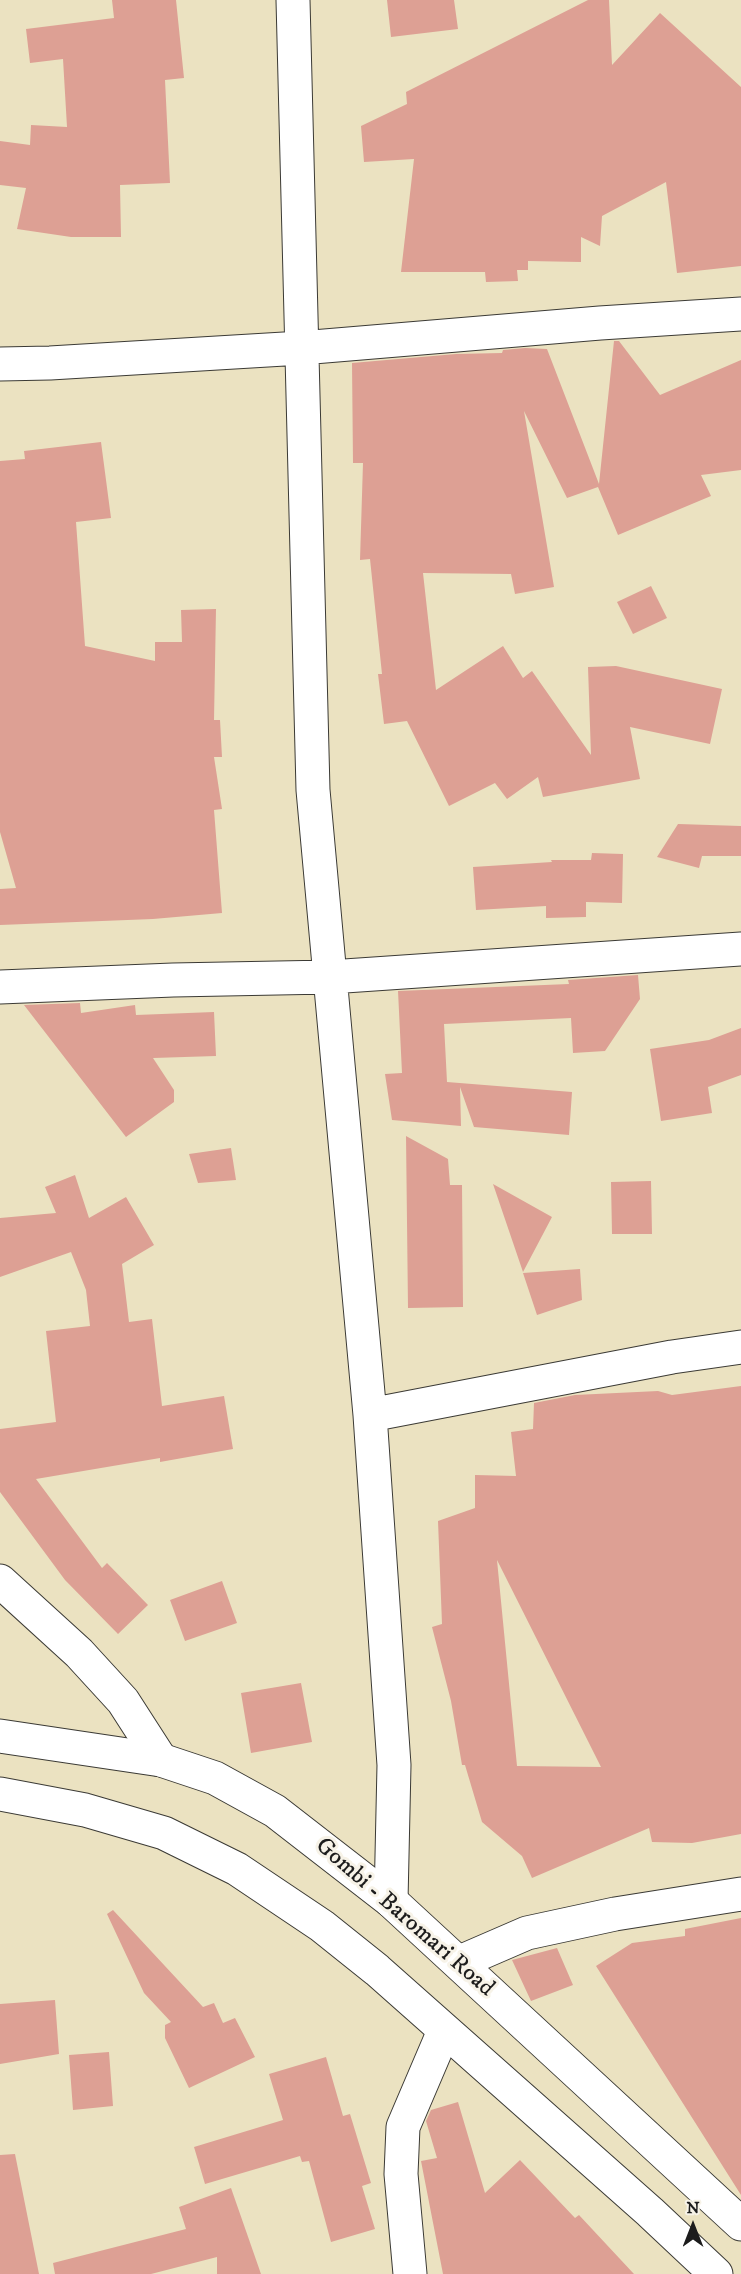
<!DOCTYPE html>
<html>
<head>
<meta charset="utf-8">
<style>
  body { margin:0 }
  #map { position:relative; width:741px; height:2274px; overflow:hidden; background:#ebe2c1; font-family:"IM FELL DW Pica",serif }
  canvas { display:block }
  .north { position:absolute; left:663px; top:2196px; width:60px; height:60px; -webkit-text-stroke:4px #f7f3e8; paint-order:stroke; rotate:0deg; font-size:16px; font-weight:700; line-height:24px; text-align:center; color:#1c1c1c }
  .north::after { content:''; display:block; margin:auto; width:21px; height:27px; background:#1c1c1c; clip-path:polygon(50% 0,100% 100%,50% 72%,0 100%) }
</style>
</head>
<body>
<div id="map">
<canvas width="741" height="2274"></canvas>
<div class="north">N</div>
</div>
<script>
const ctx = document.querySelector('canvas').getContext('2d');
ctx.lineJoin = 'round';
function fillPath(path, color) {
  ctx.fillStyle = color;
  ctx.fill(path, 'evenodd');
}
function poly(rows) {
  const path = new Path2D();
  for (const r of rows) {
    path.moveTo(r[0], r[1]);
    for (let i = 2; i < r.length; i += 2) path.lineTo(r[i], r[i + 1]);
  }
  return path;
}
function stroke(path, color, width, dash) {
  ctx.strokeStyle = color;
  ctx.lineWidth = width;
  ctx.lineCap = dash ? 'butt' : 'round';
  ctx.setLineDash(dash || []);
  ctx.stroke(path);
}
function drawText(font, color, halo, rows, align = 'center') {
  ctx.font = font + ' "IM FELL DW Pica",serif';
  ctx.lineWidth = 6;
  ctx.setLineDash([]);
  ctx.textBaseline = 'middle';
  ctx.strokeStyle = halo;
  ctx.fillStyle = color;
  for (const [text, x, y, turn = 0] of rows) {
    ctx.save();
    ctx.translate(x, y);
    ctx.rotate((+turn || 0) * Math.PI / 180);
    ctx.textAlign = isNaN(turn) ? turn : align;
    if (halo) ctx.strokeText(text, 0, 0);
    ctx.fillText(text, 0, 0);
    ctx.restore();
  }
}
fillPath(poly([
  [112,0,176,0,184,78,165,80,170,183,120,185,121,237,71,237,17,229,26,188,0,185,0,141,30,145,31,125,67,127,63,59,30,63,26,29,114,18],
  [387,0,454,0,458,29,391,37],
  [588,0,609,0,612,65,660,13,741,87,741,266,677,273,666,182,602,216,600,246,581,237,581,262,528,261,528,270,517,270,518,281,486,282,485,272,401,272,414,159,364,162,361,126,407,104,406,92],
  [614,341,619,341,660,395,741,360,741,470,701,475,711,496,618,535,598,487,567,498,524,411,554,587,515,594,511,574,423,573,436,690,503,646,523,678,532,671,591,755,588,667,616,666,722,689,710,744,630,727,640,779,543,797,538,777,507,799,495,783,449,806,407,721,384,724,378,674,382,674,370,559,360,560,363,463,353,463,352,363,456,354,502,353,503,350,525,348,547,349,599,484],
  [101,442,111,518,76,522,85,646,155,661,155,642,182,642,181,610,216,609,214,720,220,720,222,757,214,757,222,809,214,810,222,913,153,919,0,925,0,889,16,888,0,832,0,461,25,459,24,451],
  [651,586,667,618,633,634,617,602],
  [678,824,741,826,741,856,702,856,699,868,657,857],
  [592,853,623,854,622,903,586,902,586,917,546,918,546,906,476,910,473,867,552,862,551,860,591,860],
  [638,975,640,999,605,1051,573,1053,571,1018,444,1024,447,1082,572,1092,569,1135,474,1127,460,1087,461,1126,392,1120,385,1074,402,1073,398,991,569,984,568,980],
  [80,1003,81,1013,135,1005,136,1015,214,1012,216,1056,153,1058,174,1090,174,1102,126,1137,24,1005],
  [741,1028,741,1075,708,1087,712,1113,661,1121,650,1049,709,1040],
  [406,1136,448,1159,450,1185,462,1185,463,1307,408,1308],
  [231,1148,236,1180,198,1183,189,1154],
  [75,1175,89,1218,126,1197,154,1245,122,1264,129,1322,152,1319,162,1406,224,1396,233,1449,160,1462,160,1458,36,1479,102,1568,107,1563,148,1605,118,1634,65,1580,0,1492,0,1429,56,1422,46,1331,90,1326,86,1290,71,1252,0,1277,0,1218,56,1213,45,1187],
  [651,1181,652,1234,612,1234,611,1182],
  [493,1184,552,1217,523,1272],
  [580,1269,582,1300,537,1315,523,1273],
  [741,1386,741,1834,692,1843,652,1842,649,1828,532,1878,522,1856,482,1822,465,1765,462,1765,451,1701,432,1627,442,1624,438,1521,475,1508,475,1475,516,1476,511,1432,533,1429,534,1403,575,1395,658,1391,672,1395],
  [497,1560,601,1767,517,1766],
  [222,1581,237,1623,185,1641,170,1600],
  [301,1683,312,1742,251,1753,241,1693],
  [113,1910,203,2007,214,2003,223,2023,235,2018,255,2057,189,2088,165,2038,165,2025,171,2022,144,1993,107,1914],
  [741,1918,741,2195,596,1966,632,1943,685,1936,685,1929],
  [557,1948,573,1985,531,2001,512,1960],
  [55,2000,59,2054,0,2064,0,2004],
  [109,2052,113,2106,73,2110,69,2055],
  [326,2057,343,2116,350,2114,371,2183,362,2186,375,2229,331,2242,309,2161,302,2162,300,2156,205,2184,194,2147,283,2120,269,2074],
  [458,2102,485,2193,520,2160,575,2218,579,2215,634,2274,443,2274,421,2161,437,2158,426,2121,431,2110],
  [15,2154,39,2274,0,2274,0,2155],
  [231,2188,261,2274,217,2274,217,2257,151,2274,55,2274,53,2263,186,2229,179,2207]
]), '#dda094');
const minor = poly([
  [293,0,313,790,370,1415,394,1765,391,1901],
  [0,364,50,363,301,348,600,323,741,314],
  [0,987,173,980,330,977,741,949],
  [370,1415,672,1357,741,1347],
  [0,1581,79,1653,123,1701,161,1760],
  [460,1962,527,1933,615,1914,741,1894],
  [410,2274,401,2174,403,2127,444,2031]
]);
const primary = poly([
  [0,1736,161,1760,215,1778,275,1811,391,1901,741,2224],
  [0,1794,85,1810,164,1833,237,1869,322,1926,377,1970,650,2212,716,2274]
]);
stroke(minor, '#3b3a35', 35);
stroke(primary, '#3b3a35', 35);
stroke(minor, '#fff', 33);
stroke(primary, '#fff', 33);
drawText('24px', '#1c1c1c', '#f7f3e8', [
  ["Gombi - Baromari Road",404,1918,41]
]);
</script>
</body>
</html>
